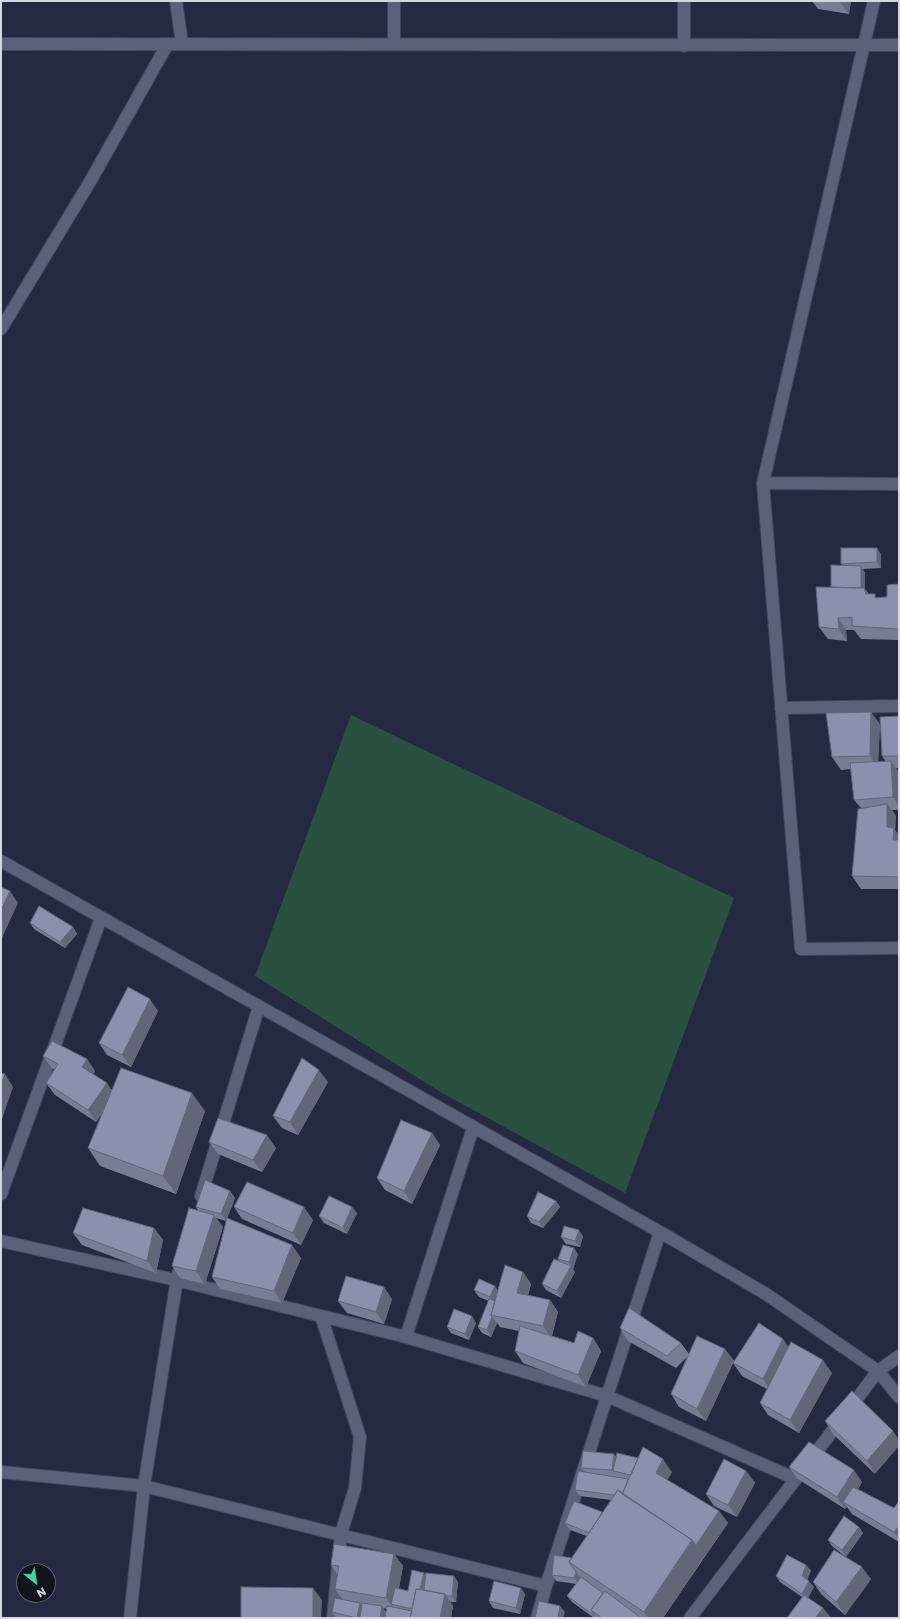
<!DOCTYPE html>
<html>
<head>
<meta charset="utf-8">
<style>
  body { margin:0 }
  #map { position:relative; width:900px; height:1619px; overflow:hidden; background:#242a41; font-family:Poppins,sans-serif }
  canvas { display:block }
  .frame { position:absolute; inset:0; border:2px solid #d2d7e6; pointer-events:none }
  .north { position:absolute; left:16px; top:1563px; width:40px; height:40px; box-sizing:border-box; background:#11131d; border:1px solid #5e616d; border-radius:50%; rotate:150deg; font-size:11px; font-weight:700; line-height:16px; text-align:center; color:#d2d7e6 }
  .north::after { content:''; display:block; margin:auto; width:14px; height:18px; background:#41d4a1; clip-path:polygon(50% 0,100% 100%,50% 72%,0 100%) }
</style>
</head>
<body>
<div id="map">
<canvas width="900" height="1619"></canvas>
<div class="frame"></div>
<div class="north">N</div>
</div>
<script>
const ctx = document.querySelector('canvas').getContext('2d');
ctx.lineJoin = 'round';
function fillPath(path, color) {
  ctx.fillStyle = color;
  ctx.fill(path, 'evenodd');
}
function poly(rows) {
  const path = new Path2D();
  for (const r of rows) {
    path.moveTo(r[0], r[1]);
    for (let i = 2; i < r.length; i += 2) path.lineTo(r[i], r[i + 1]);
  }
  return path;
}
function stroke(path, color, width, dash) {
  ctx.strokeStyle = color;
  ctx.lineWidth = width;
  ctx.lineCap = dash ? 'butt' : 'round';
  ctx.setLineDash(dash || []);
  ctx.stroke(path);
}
fillPath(poly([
  [351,715,734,898,625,1193,442,1093,255,976]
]), '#2a503f');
const street = poly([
  [176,1,182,44],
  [394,1,394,44],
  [684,1,684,46],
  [874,1,763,483,801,949,899,948],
  [1,44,899,45],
  [1,329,91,180,167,45],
  [763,483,899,484],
  [781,708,899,706],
  [1,861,660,1232,766,1294,878,1371,899,1397],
  [1,1194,101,918],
  [201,1196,259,1006],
  [1,1241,176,1280,406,1337,607,1396,796,1479],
  [321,1316,360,1437,355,1488,341,1534,333,1618],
  [406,1337,473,1128],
  [1,1472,144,1486,546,1586],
  [130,1618,144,1486,178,1273],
  [537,1618,546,1586,660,1232],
  [690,1618,878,1371,899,1356]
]);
stroke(street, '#414559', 14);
stroke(street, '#5a617b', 12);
fillPath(poly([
  [812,1,851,1,849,14,818,9],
  [881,554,881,568,863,569,865,573,865,589,869,594,878,598,887,597,899,584,899,640,861,639,854,630,846,630,847,641,828,639,819,627,831,587,842,566,841,564],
  [899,716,899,768,896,768,899,773,899,810,892,810,896,816,895,830,899,835,899,889,861,889,852,876,861,808,854,800,851,769,841,770,832,757,880,724,878,762,886,762,882,756],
  [30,923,73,927,77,934,65,948,34,929],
  [158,1011,131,1067,107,1055,99,1043],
  [43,1056,87,1059,95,1071,93,1074,112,1090,205,1111,176,1194,100,1166,88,1148,102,1113,96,1122,55,1095,46,1083,55,1070,52,1068],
  [328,1082,298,1135,282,1128,273,1116],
  [432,1133,440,1145,412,1204,385,1190,377,1178],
  [209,1142,276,1148,262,1172,218,1154],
  [230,1191,235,1198,226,1221,216,1218,223,1227,205,1284,180,1278,172,1266,198,1210,196,1207],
  [556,1201,560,1207,543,1228,531,1223,527,1216],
  [234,1207,313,1220,301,1245,242,1219],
  [357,1213,347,1234,324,1223,319,1216],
  [154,1228,163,1240,156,1273,82,1245,73,1233],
  [583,1236,580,1247,566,1244,561,1237],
  [578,1254,573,1269,575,1272,561,1298,546,1290,542,1284,560,1262,558,1259],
  [301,1258,282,1303,220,1289,212,1277],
  [523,1272,531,1284,528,1295,550,1300,558,1312,552,1336,574,1343,593,1338,601,1351,586,1387,523,1363,515,1351,519,1331,500,1327,497,1323,491,1337,482,1333,478,1327,489,1301,479,1297,474,1290,498,1290],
  [392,1299,384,1324,347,1313,338,1301],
  [476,1323,469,1340,451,1333,447,1327],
  [620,1328,681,1343,689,1354,725,1349,734,1361,706,1421,679,1407,671,1394,687,1357,676,1368,628,1341],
  [789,1347,832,1373,799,1433,768,1415,760,1403,767,1389,742,1376,733,1363],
  [852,1391,875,1474,833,1434,825,1421],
  [614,1454,616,1457,672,1472,667,1480,719,1511,728,1523,663,1618,594,1618,572,1602,567,1596,576,1584,556,1581,552,1575,572,1558,587,1536,570,1530,565,1523,602,1513,611,1500,580,1496,575,1490,585,1472,581,1468],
  [789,1467,862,1482,858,1489,894,1508,899,1501,899,1542,852,1514,847,1507,845,1509,798,1479],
  [746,1471,755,1483,737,1517,714,1506,706,1494],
  [859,1527,863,1533,846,1557,832,1546,828,1540],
  [394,1554,403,1566,399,1588,408,1591,425,1575,458,1582,456,1602,450,1602,453,1606,451,1617,453,1618,336,1618,332,1612,342,1599,335,1589,338,1575,331,1565],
  [383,1608,387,1609,386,1612],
  [806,1565,811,1571,807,1580,814,1587,808,1598,823,1608,831,1618,787,1618,802,1597,780,1582,776,1576],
  [871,1579,845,1615,821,1594,813,1582],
  [525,1594,520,1614,493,1608,489,1601]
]), '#777d95');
fillPath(poly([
  [840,1,851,1,849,14,840,2],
  [877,548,881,554,881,568,877,562],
  [861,566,865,573,865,589,873,600,861,591],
  [838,618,846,630,847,641,839,629],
  [871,712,880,724,878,768,870,756],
  [891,761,899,773,899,806,893,797],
  [887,804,896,816,895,830,899,835,899,849,893,840,887,827],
  [10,891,18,903,1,940,1,910],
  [73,927,77,934,65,948,60,942],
  [150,999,158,1011,131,1067,122,1055],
  [87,1059,95,1071,91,1079,82,1067],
  [319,1070,328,1082,298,1135,290,1122],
  [5,1074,13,1087,1,1122,1,1085],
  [107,1083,115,1095,96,1122,88,1110],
  [192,1093,205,1111,176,1194,163,1176],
  [432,1133,440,1145,412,1204,404,1191],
  [267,1135,276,1148,262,1172,253,1160],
  [230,1191,235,1198,226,1221,221,1214],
  [556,1201,560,1207,543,1228,539,1222],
  [304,1207,313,1220,301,1245,293,1233],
  [352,1207,357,1213,347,1234,343,1228],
  [214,1215,223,1227,205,1284,196,1271],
  [154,1228,163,1240,156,1273,147,1261],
  [579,1230,583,1236,580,1247,575,1241],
  [292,1245,301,1258,282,1303,274,1291],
  [574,1248,578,1254,573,1269,569,1262],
  [571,1266,575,1272,561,1298,557,1291],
  [523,1272,531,1284,526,1305,517,1293],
  [495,1286,499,1292,495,1304,490,1297],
  [384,1287,392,1299,384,1324,376,1312],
  [550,1300,558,1312,551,1338,543,1326],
  [472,1316,476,1323,469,1340,465,1334],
  [492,1317,497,1323,491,1337,487,1330],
  [593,1338,601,1351,586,1387,578,1375],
  [783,1339,792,1352,771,1392,763,1379],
  [725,1349,734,1361,706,1421,697,1409],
  [823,1360,832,1373,799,1433,790,1420],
  [893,1431,899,1440,899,1446,875,1474,867,1461],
  [614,1454,619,1460,613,1471,617,1477,612,1470],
  [663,1459,672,1472,664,1485,656,1473],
  [854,1470,862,1482,848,1505,843,1502,847,1507,845,1509,837,1497],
  [746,1471,755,1483,737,1517,728,1505],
  [719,1511,728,1523,704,1557,696,1545],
  [899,1526,899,1539,894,1532],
  [859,1527,863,1533,846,1557,842,1550],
  [692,1540,704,1557,663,1618,648,1618,644,1612],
  [394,1554,403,1566,396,1605,391,1604,395,1610,386,1598],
  [806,1565,811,1571,806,1583,802,1576],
  [862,1567,871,1579,845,1615,836,1602],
  [576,1572,581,1578,579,1584,574,1578],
  [424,1573,428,1579,415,1610],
  [454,1576,458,1582,456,1602,452,1596],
  [809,1581,814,1587,807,1600,802,1594],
  [313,1588,322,1600,321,1618,313,1618],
  [521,1588,525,1594,520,1614,516,1608],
  [445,1594,453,1606,451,1618,440,1618],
  [360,1603,364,1609,362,1618,357,1618],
  [382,1606,386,1613,386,1618,380,1618],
  [560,1606,565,1612,563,1618,558,1618],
  [823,1608,831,1618,815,1618]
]), '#616679');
const building = poly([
  [841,548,877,548,877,562,841,564,841,548],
  [831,565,861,566,861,588,831,587,831,565],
  [899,584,899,629,852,626,852,617,838,618,839,629,819,627,816,587,864,588,866,594,875,594,875,598,887,597,887,585,899,584],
  [871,712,870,756,832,757,826,713,871,712],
  [899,716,899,756,882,756,880,717,899,716],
  [891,761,893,797,854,800,850,763,891,761],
  [887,804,887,827,894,828,893,840,899,840,899,877,852,876,858,809,887,804],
  [1,887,10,891,1,910,1,887],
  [39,906,73,927,60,942,30,923,39,906],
  [128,987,150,999,122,1055,99,1043,128,987],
  [52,1041,87,1059,82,1067,107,1083,88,1110,46,1083,58,1064,43,1056,52,1041],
  [302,1058,319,1070,290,1122,273,1116,302,1058],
  [121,1068,192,1093,163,1176,88,1148,121,1068],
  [1,1073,5,1074,1,1085,1,1073],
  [218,1118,267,1135,253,1160,209,1142,218,1118],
  [401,1120,432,1133,404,1191,377,1178,401,1120],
  [205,1180,230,1191,221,1214,196,1207,205,1180],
  [247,1182,304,1207,293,1233,234,1207,247,1182],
  [538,1192,556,1201,539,1222,527,1216,538,1192],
  [329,1196,352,1207,343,1228,319,1216,329,1196],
  [83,1208,154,1228,147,1261,73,1233,83,1208],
  [189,1208,214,1215,196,1271,172,1266,189,1208],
  [227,1218,292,1245,274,1291,212,1277,227,1218],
  [564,1226,579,1230,575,1241,561,1237,564,1226],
  [563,1245,574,1248,569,1262,558,1259,563,1245],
  [554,1259,571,1266,557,1291,542,1284,554,1259],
  [505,1265,523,1272,517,1293,550,1300,543,1326,491,1315,505,1265],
  [346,1276,384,1287,376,1312,338,1301,346,1276],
  [479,1279,495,1286,490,1297,474,1290,479,1279],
  [489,1299,495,1301,491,1315,492,1317,487,1330,478,1327,489,1299],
  [629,1308,681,1343,667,1356,620,1328,629,1308],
  [454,1309,472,1316,465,1334,447,1327,454,1309],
  [759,1323,783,1339,763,1379,733,1363,759,1323],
  [520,1326,574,1343,578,1331,593,1338,578,1375,515,1351,520,1326],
  [697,1336,725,1349,697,1409,671,1394,697,1336],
  [791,1342,823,1360,790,1420,760,1403,791,1342],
  [852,1391,893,1431,867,1461,825,1421,852,1391],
  [809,1442,854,1470,837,1497,789,1467,809,1442],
  [643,1447,663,1459,656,1473,719,1511,696,1545,692,1540,622,1494,643,1447],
  [583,1451,614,1454,612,1470,581,1468,583,1451],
  [617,1453,638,1458,631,1475,613,1471,617,1453],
  [724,1459,746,1471,728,1505,706,1494,724,1459],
  [578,1471,628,1479,627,1484,622,1494,618,1490,614,1495,575,1490,578,1471],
  [853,1487,894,1508,899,1501,899,1526,894,1532,843,1502,853,1487],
  [618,1490,692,1540,644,1612,569,1562,618,1490],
  [574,1501,602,1512,600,1516,589,1533,565,1523,574,1501],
  [844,1516,859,1527,842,1550,828,1540,844,1516],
  [334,1544,394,1554,386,1598,335,1589,339,1566,331,1565,334,1544],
  [834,1550,862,1567,836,1602,813,1582,834,1550],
  [554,1555,572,1558,569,1562,576,1572,574,1578,552,1575,554,1555],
  [787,1555,806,1565,802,1576,809,1581,802,1594,776,1576,787,1555],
  [412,1570,424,1573,420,1589,416,1589,412,1609,391,1604,395,1588,408,1591,412,1570],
  [426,1573,454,1576,452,1596,446,1596,445,1594,424,1590,426,1573],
  [581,1577,603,1593,591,1610,595,1616,567,1596,581,1577],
  [494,1581,521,1588,516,1608,489,1601,494,1581],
  [241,1587,313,1588,313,1618,241,1618,241,1587],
  [416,1589,445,1594,440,1618,410,1618,416,1589],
  [605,1591,641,1618,602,1618,591,1610,605,1591],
  [804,1595,823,1608,815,1618,787,1618,804,1595],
  [335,1598,360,1603,357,1618,332,1612,335,1598],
  [539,1601,560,1606,558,1618,535,1618,539,1601],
  [362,1603,382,1606,380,1618,360,1618,362,1603],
  [387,1606,412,1611,410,1618,385,1618,387,1606],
  [443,1616,453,1618,443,1618,443,1616]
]);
fillPath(building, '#8a91ad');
stroke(building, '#616679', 1);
</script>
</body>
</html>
